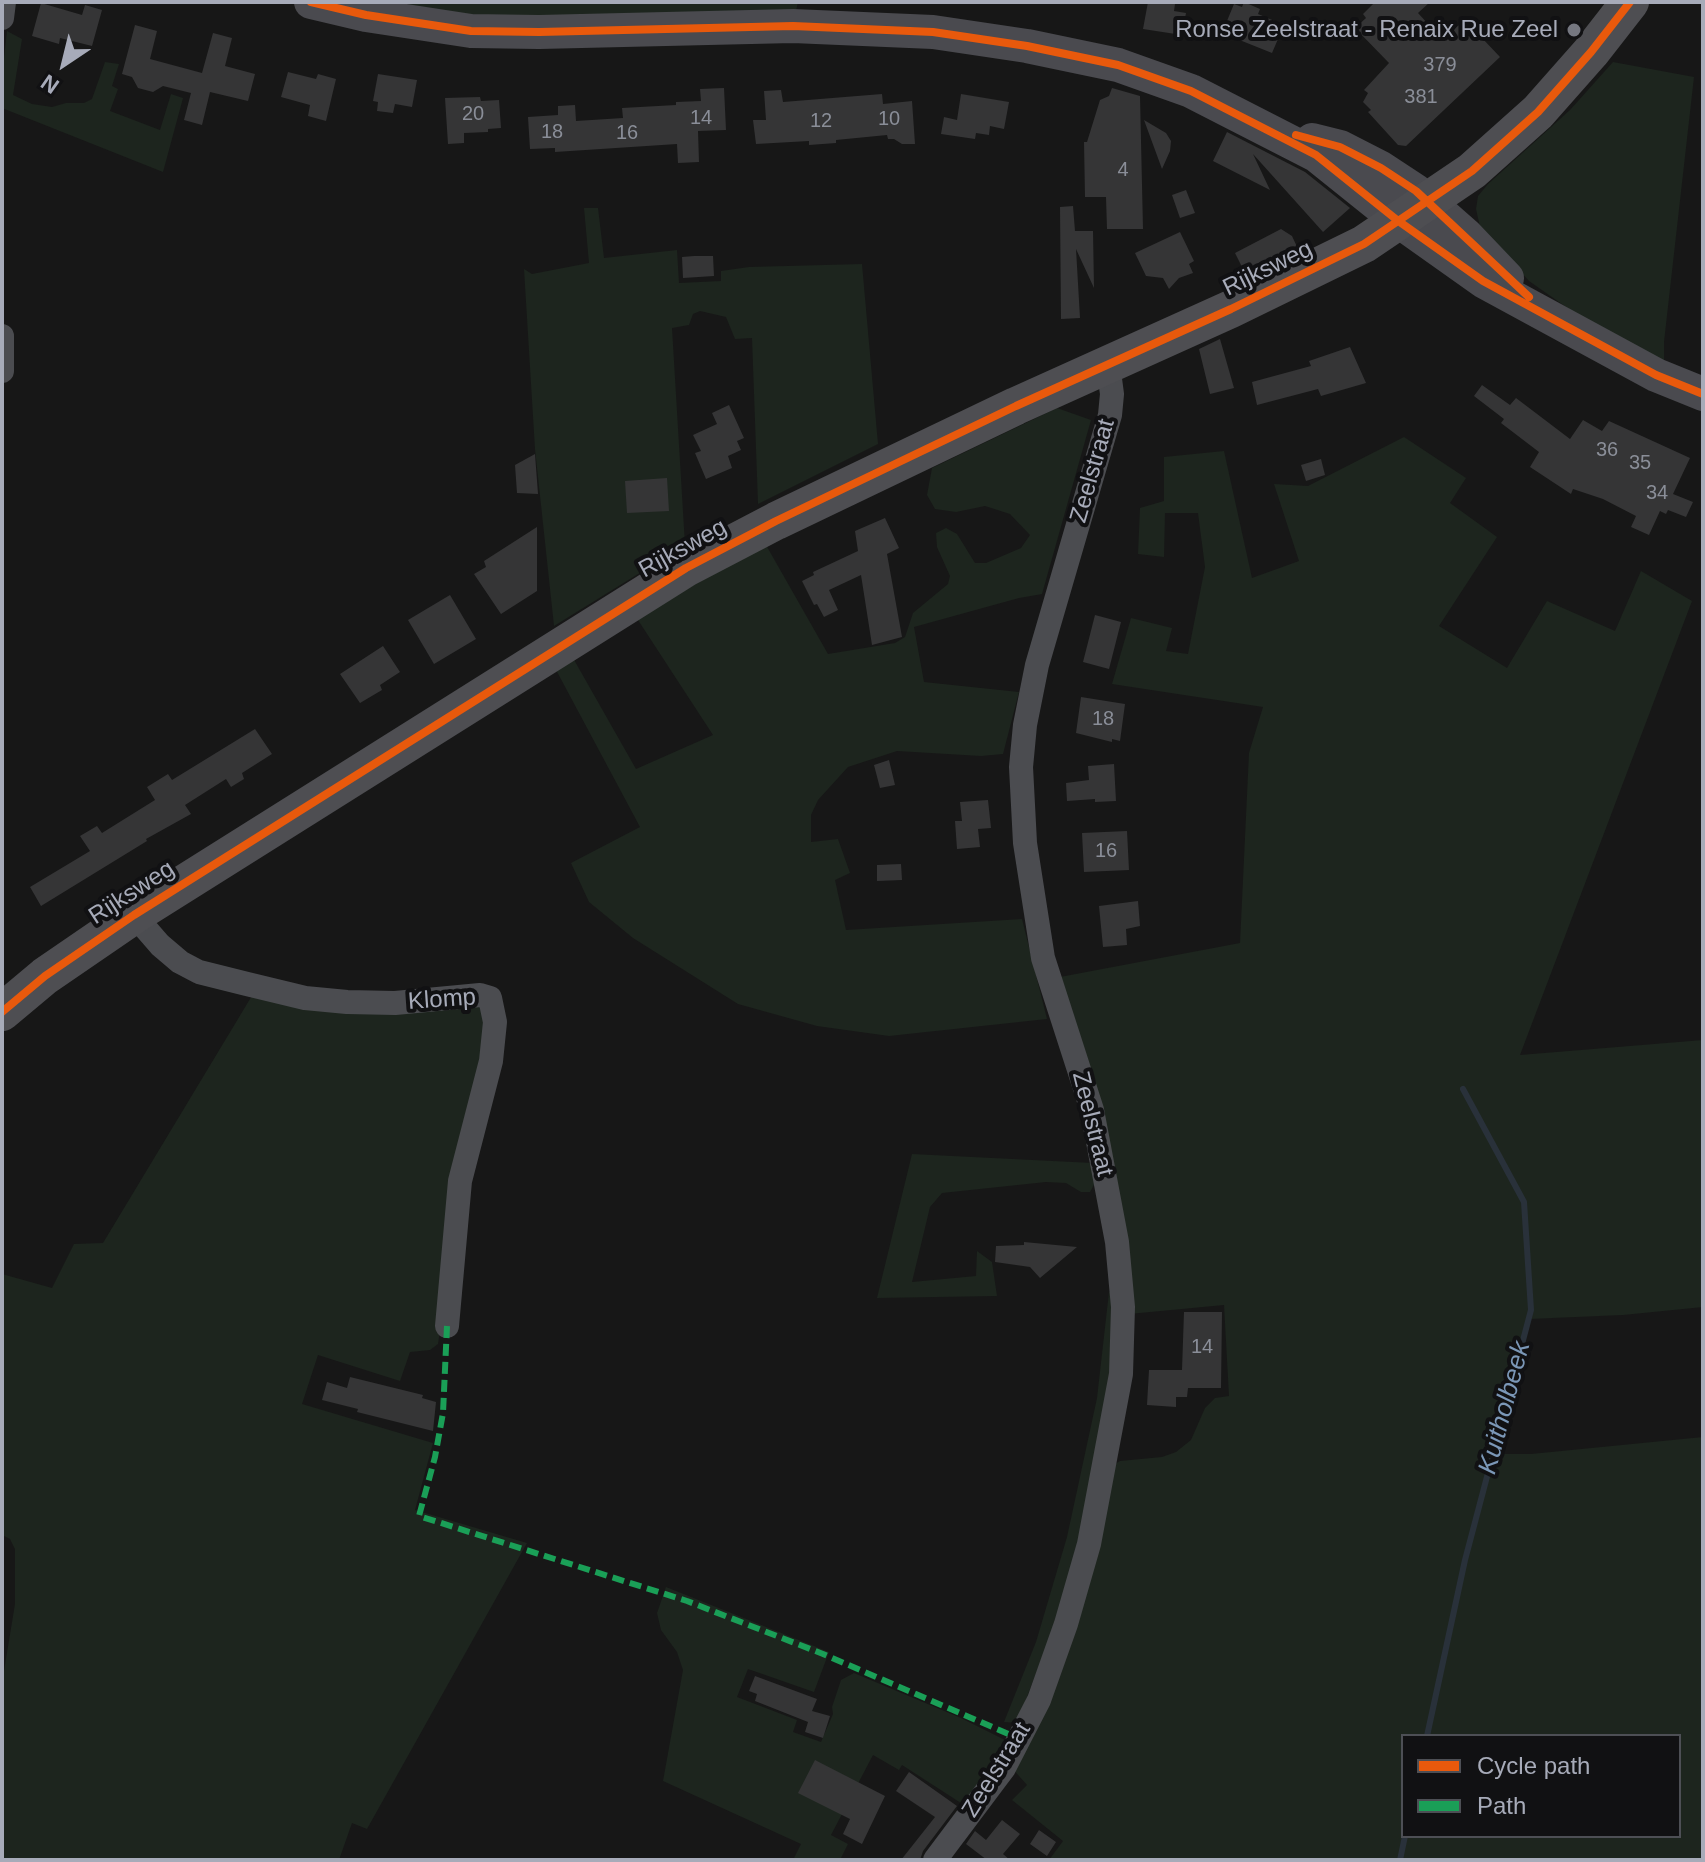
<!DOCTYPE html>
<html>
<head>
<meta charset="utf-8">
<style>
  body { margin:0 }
  #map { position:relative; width:1705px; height:1862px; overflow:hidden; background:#171717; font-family:Arial,sans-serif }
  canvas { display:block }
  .frame { position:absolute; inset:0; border:4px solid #a7abb9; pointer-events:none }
  .legend { position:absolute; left:1401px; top:1734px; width:280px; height:104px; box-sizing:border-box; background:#111113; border:2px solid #4d4f55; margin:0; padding:10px 14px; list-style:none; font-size:24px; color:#a7abb9 }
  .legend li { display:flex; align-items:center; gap:16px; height:40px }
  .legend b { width:40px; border:2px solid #4d4f55 }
  .north { position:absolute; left:24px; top:24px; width:80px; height:80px; -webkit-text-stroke:6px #111113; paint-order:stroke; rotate:215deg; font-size:22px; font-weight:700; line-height:32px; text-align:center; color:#a7abb9 }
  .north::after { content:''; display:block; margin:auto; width:28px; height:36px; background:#a7abb9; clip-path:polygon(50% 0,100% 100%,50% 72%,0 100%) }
</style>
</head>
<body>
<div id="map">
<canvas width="1705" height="1862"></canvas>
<div class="frame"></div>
<ul class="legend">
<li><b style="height:10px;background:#e8590c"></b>Cycle path</li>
<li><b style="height:10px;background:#1a9f57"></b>Path</li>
</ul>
<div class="north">N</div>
</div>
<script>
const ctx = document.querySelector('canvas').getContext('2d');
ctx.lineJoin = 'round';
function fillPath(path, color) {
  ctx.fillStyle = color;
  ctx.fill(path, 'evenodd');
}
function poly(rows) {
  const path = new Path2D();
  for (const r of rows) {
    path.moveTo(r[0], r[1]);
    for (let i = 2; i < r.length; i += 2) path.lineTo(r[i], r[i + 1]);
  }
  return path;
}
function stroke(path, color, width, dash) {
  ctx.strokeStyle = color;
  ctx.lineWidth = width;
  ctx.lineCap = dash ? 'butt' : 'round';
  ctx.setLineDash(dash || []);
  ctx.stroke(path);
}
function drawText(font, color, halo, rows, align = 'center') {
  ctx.font = font + ' Arial,sans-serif';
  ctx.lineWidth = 8;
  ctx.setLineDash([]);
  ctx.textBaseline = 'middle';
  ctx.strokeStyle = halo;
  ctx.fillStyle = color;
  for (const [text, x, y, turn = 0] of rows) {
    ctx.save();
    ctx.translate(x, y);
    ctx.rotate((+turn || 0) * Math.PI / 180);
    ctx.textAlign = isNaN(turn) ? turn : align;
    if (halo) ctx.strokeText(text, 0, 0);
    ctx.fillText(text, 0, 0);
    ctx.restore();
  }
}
fillPath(poly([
  [362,2,798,2,795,15,495,18],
  [7,31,22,39,13,95,32,104,52,107,66,103,84,103,92,99,105,62,119,64,112,86,118,89,110,111,160,130,171,94,183,98,163,172,2,108,2,75],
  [1613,62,1694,77,1664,342,1664,361,1579,316,1529,281,1480,227,1476,209,1478,196,1488,184,1570,110],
  [584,208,598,208,604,258,677,250,679,283,721,281,721,271,749,267,862,264,878,444,758,504,752,338,735,339,726,317,700,311,693,314,689,325,672,328,685,545,554,626,535,449,524,269,532,274,589,263],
  [1057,408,1091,420,1042,594,1019,598,914,627,924,682,1019,692,1003,754,981,756,897,751,848,767,818,800,811,815,811,842,838,839,850,873,835,880,846,930,1022,919,1047,1019,889,1036,817,1026,738,1004,633,938,589,902,571,863,640,827,555,668,573,658,636,769,713,735,636,617,766,545,828,654,895,643,905,637,913,613,948,584,950,576,937,547,936,533,946,528,957,534,975,563,986,563,1021,548,1030,535,1010,514,985,506,956,512,935,509,927,495,932,468],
  [1404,437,1466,478,1450,503,1497,537,1439,626,1507,668,1547,601,1615,631,1641,571,1692,601,1520,1055,1703,1040,1703,1307,1623,1315,1529,1319,1490,1454,1531,1454,1703,1437,1703,1860,1049,1860,1063,1841,1012,1800,1027,1785,1011,1767,1112,1466,1120,1461,1162,1457,1176,1452,1191,1440,1205,1408,1215,1398,1229,1396,1224,1305,1129,1314,1060,977,1240,943,1249,753,1263,707,1112,684,1131,618,1172,628,1166,651,1188,654,1205,567,1198,513,1165,513,1164,557,1138,554,1140,508,1164,501,1164,457,1224,451,1252,578,1299,561,1274,484,1308,486],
  [1403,1736,1679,1736,1679,1836,1403,1836],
  [253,994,478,1002,488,1013,438,1344,430,1350,410,1352,400,1381,318,1355,302,1404,433,1443,415,1510,527,1543,367,1829,352,1823,339,1860,2,1860,2,1683,15,1604,15,1549,10,1539,2,1535,2,1274,52,1288,74,1244,103,1243],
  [912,1154,1093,1163,1095,1183,1090,1192,1081,1192,1066,1183,1046,1182,942,1193,930,1207,912,1282,976,1276,977,1251,992,1262,997,1296,877,1298],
  [1109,1292,1114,1292,1115,1345,1071,1582,1017,1723,1004,1722,1036,1642,1067,1537,1097,1398],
  [666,1587,829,1652,814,1692,748,1669,737,1697,797,1720,793,1732,821,1742,833,1714,832,1707,841,1680,854,1673,961,1718,1007,1741,964,1805,902,1765,899,1770,873,1755,831,1835,848,1844,840,1860,793,1860,801,1844,663,1781,683,1670,677,1652,661,1630,657,1613]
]), '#1d251e');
stroke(poly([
  [1427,1736,1465,1560,1531,1310,1524,1202,1463,1089],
  [1400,1860,1405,1836]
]), '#29313a', 6);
fillPath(poly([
  [1148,2,1175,4,1174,11,1186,13,1182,35,1143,29],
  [1244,2,1260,9,1258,14,1284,25,1272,53,1222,33,1234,4,1242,7],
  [1375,2,1430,2,1418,13,1439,36,1443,33,1446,36,1465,20,1500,57,1406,146,1398,145,1368,112,1371,110,1363,102,1368,93,1364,90,1389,63,1355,28,1366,18,1363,14],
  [41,3,82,15,85,5,102,10,92,46,60,38,59,44,32,36],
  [135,25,157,31,150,59,202,73,213,33,232,38,225,66,255,74,248,101,210,92,202,125,184,120,191,93,163,86,153,92,138,88,132,77,122,74],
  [288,72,316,79,318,74,336,79,326,121,308,116,310,105,281,97],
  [378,74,417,80,412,107,395,104,393,113,377,111,378,102,373,101],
  [724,88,726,130,698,131,699,162,678,163,677,144,555,152,555,148,530,149,528,117,558,115,558,106,575,105,576,121,623,118,622,108,676,105,676,102,701,101,700,89],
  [1112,88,1140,96,1143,229,1107,229,1106,197,1085,197,1084,142,1087,142,1100,100,1109,96],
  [781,90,783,102,882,94,883,104,912,101,915,144,902,144,894,139,888,139,887,135,836,140,836,143,809,145,809,141,756,144,753,120,766,120,764,91],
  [961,94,1009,102,1004,129,990,126,989,135,976,133,975,139,941,134,944,117,957,120],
  [480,97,481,101,499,100,501,128,488,129,488,132,464,133,464,143,448,144,445,98],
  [1144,120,1166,133,1171,141,1170,151,1162,169],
  [1227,132,1305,172,1350,208,1323,232,1253,154,1270,190,1213,161],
  [1186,190,1195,213,1180,218,1172,195],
  [1073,206,1075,231,1093,231,1094,288,1076,249,1080,318,1061,319,1060,207],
  [1281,229,1292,236,1299,251,1247,277,1235,253],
  [1180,232,1194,261,1189,264,1193,273,1179,278,1169,289,1163,278,1146,276,1135,253],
  [694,256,713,256,714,276,683,278,682,257],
  [1220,339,1234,388,1210,394,1199,349],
  [1350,347,1366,383,1321,396,1318,389,1257,405,1252,382,1311,366,1309,361],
  [1482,385,1510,405,1516,398,1570,439,1583,420,1602,431,1609,421,1690,458,1673,494,1693,502,1686,517,1668,510,1666,514,1660,511,1649,535,1631,527,1636,516,1603,499,1573,489,1571,494,1530,467,1539,452,1501,423,1504,419,1474,396],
  [729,405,744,438,737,441,741,450,728,456,732,468,706,479,695,453,701,451,693,435,717,424,712,413],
  [535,454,538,494,517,493,515,465],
  [1321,459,1325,475,1306,481,1301,465],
  [667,478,669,511,627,513,625,481],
  [885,518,899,548,887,554,902,637,872,645,861,575,829,590,838,610,824,617,817,604,814,605,802,581,814,575,813,572,858,551,855,531],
  [537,527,537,591,501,614,474,574,486,567,484,561],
  [450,595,476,639,434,664,408,620],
  [1095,615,1121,622,1109,669,1083,662],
  [383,646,400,672,380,685,382,690,360,703,340,674],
  [1081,697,1125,704,1120,741,1112,739,1112,742,1076,733],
  [255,729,272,754,242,773,244,779,231,787,226,779,185,805,191,814,146,839,147,841,41,906,30,887,90,851,80,836,97,826,102,833,155,800,147,787,168,774,172,780],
  [889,760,895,785,880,788,874,765],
  [1114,764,1116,801,1095,802,1095,799,1067,801,1066,783,1089,780,1088,766],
  [988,800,991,828,978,829,980,847,957,849,955,821,962,821,960,802],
  [1127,831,1129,870,1084,872,1082,833],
  [901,864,902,880,877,881,877,865],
  [1138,901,1140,926,1126,929,1127,945,1103,947,1099,906],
  [1024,1242,1077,1247,1040,1278,1030,1267,995,1262,996,1246,1024,1245],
  [1184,1312,1222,1312,1221,1388,1188,1388,1187,1397,1176,1397,1176,1407,1147,1405,1149,1370,1182,1370],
  [350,1377,423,1395,422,1398,436,1402,433,1431,357,1412,358,1409,322,1400,327,1382,347,1388],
  [755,1676,817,1699,812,1711,830,1716,823,1738,805,1732,808,1722,755,1701,757,1694,749,1691],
  [815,1760,885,1796,862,1844,843,1834,850,1819,798,1793],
  [909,1772,957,1806,923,1851,920,1860,901,1860,935,1817,896,1791],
  [1002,1820,1020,1834,1003,1854,1010,1860,987,1860,966,1844,975,1831,986,1840],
  [1039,1830,1056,1842,1047,1856,1030,1844]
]), '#353536');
stroke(poly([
  [2,18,4,2],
  [2,336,2,371],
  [134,915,160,945,180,962,199,972,247,984,305,998,347,1002,395,1003,480,995,490,998,495,1022,491,1061,460,1181,447,1326],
  [935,1860,1004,1768,1039,1700,1066,1624,1089,1544,1121,1374,1123,1307,1117,1242,1092,1110,1043,958,1025,843,1021,767,1025,725,1037,665,1110,415,1112,394,1108,364]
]), '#4b4c50', 24);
stroke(poly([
  [311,2,366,15,471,31,539,32,793,26,933,32,1027,46,1118,65,1191,91,1316,155,1397,220,1483,281,1656,375,1703,394],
  [1312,140,1340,147,1381,168,1416,191,1466,235,1507,278]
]), '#4a4a4f', 34);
stroke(poly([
  [2,1012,45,976,134,915,686,568,776,521,1016,406,1231,309,1364,244,1472,171,1538,112,1591,52,1630,2]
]), '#4e4e52', 38);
stroke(poly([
  [447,1326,443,1413,435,1457,419,1516,687,1601,823,1654,1020,1739]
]), '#1a9f57', 6, [12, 6]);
stroke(poly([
  [311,2,366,15,471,31,539,32,793,26,933,32,1027,46,1118,65,1191,91,1316,155,1397,220,1483,281,1656,375,1703,394],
  [1296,135,1340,147,1381,168,1416,191,1529,297],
  [2,1012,45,976,134,915,686,568,776,521,1016,406,1231,309,1364,244,1472,171,1538,112,1591,52,1630,2]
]), '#e8590c', 8);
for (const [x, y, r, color] of [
  [1574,30,8,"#757780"]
]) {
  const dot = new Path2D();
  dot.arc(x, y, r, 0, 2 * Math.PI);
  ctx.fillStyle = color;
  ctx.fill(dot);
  stroke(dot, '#111113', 3);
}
drawText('20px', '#8a8e98', null, [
  ["379",1440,65],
  ["381",1421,97],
  ["20",473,114],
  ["14",701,118],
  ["10",889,119],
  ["12",821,121],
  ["18",552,132],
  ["16",627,133],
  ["4",1123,170],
  ["36",1607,450],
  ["35",1640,463],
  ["34",1657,493],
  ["18",1103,719],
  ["16",1106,851],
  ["14",1202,1347]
]);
drawText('24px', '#a7abb9', '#111113', [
  ["Ronse Zeelstraat - Renaix Rue Zeel",1558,30]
], 'right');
drawText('24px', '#a7abb9', '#111113', [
  ["Rijksweg",1268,269,-26],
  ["Zeelstraat",1093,471,-74],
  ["Rijksweg",683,549,-29],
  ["Rijksweg",132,893,-33],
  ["Klomp",442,1000,-4],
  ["Zeelstraat",1092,1124,76],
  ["Zeelstraat",997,1770,-58]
]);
drawText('italic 26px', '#7b97b7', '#111113', [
  ["Kuitholbeek",1505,1408,-75]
]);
</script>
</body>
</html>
